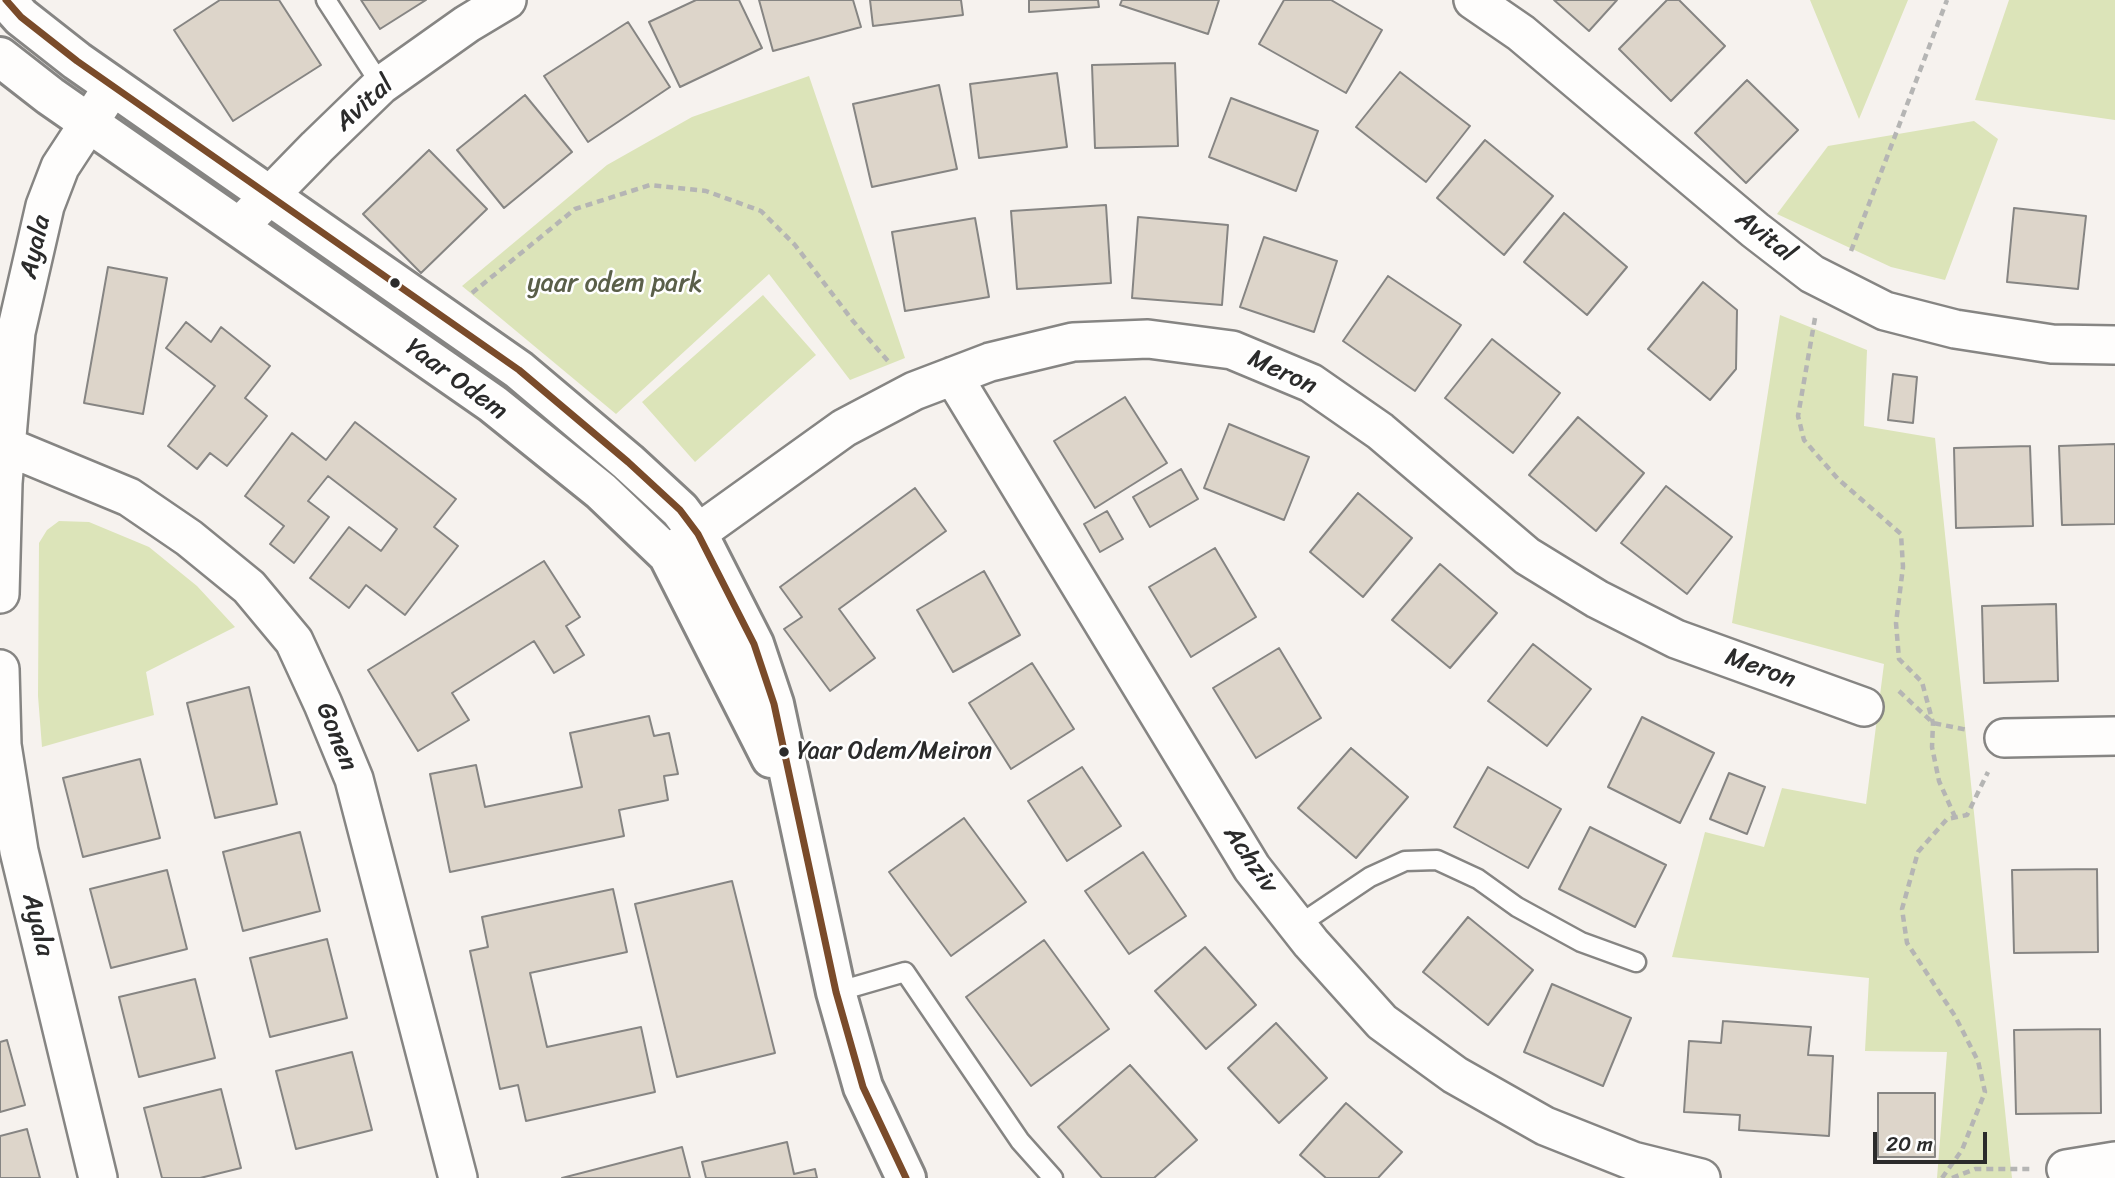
<!DOCTYPE html>
<html>
<head>
<meta charset="utf-8">
<style>
  body { margin:0 }
  #map { position:relative; width:2115px; height:1178px; overflow:hidden; background:#f6f2ee; font-family:Sriracha,sans-serif }
  canvas { display:block }
  .scale { position:absolute; left:1873px; top:1132px; width:114px; height:32px; box-sizing:border-box; border:4px solid #2b2b2b; border-top:0; padding-left:9px; font-size:21px; line-height:24px; white-space:nowrap; color:#2b2b2b; -webkit-text-stroke:5px #fff; paint-order:stroke }
</style>
</head>
<body>
<div id="map">
<canvas width="2115" height="1178"></canvas>
<div class="scale">20 m</div>
</div>
<script>
const ctx = document.querySelector('canvas').getContext('2d');
ctx.lineJoin = 'round';
function fillPath(path, color) {
  ctx.fillStyle = color;
  ctx.fill(path, 'evenodd');
}
function poly(rows) {
  const path = new Path2D();
  for (const r of rows) {
    path.moveTo(r[0], r[1]);
    for (let i = 2; i < r.length; i += 2) path.lineTo(r[i], r[i + 1]);
  }
  return path;
}
function stroke(path, color, width, dash) {
  ctx.strokeStyle = color;
  ctx.lineWidth = width;
  ctx.lineCap = dash ? 'butt' : 'round';
  ctx.setLineDash(dash || []);
  ctx.stroke(path);
}
function drawText(font, color, halo, rows, align = 'center') {
  ctx.font = font + ' Sriracha,sans-serif';
  ctx.lineWidth = 5;
  ctx.setLineDash([]);
  ctx.textBaseline = 'middle';
  ctx.strokeStyle = halo;
  ctx.fillStyle = color;
  for (const [text, x, y, turn = 0] of rows) {
    ctx.save();
    ctx.translate(x, y);
    ctx.rotate((+turn || 0) * Math.PI / 180);
    ctx.textAlign = isNaN(turn) ? turn : align;
    if (halo) ctx.strokeText(text, 0, 0);
    ctx.fillText(text, 0, 0);
    ctx.restore();
  }
}
fillPath(poly([
  [1810,0,1908,0,1859,119],
  [2009,0,2115,0,2115,120,1975,100],
  [809,76,905,358,850,380,769,274,616,414,462,286,607,165,692,117],
  [1974,121,1998,139,1945,280,1891,267,1777,214,1828,146],
  [763,295,816,355,695,462,642,402],
  [1780,315,1867,350,1864,426,1935,438,2012,1178,1937,1178,1947,1052,1865,1051,1869,978,1672,957,1705,832,1764,847,1782,788,1866,804,1884,664,1732,623],
  [59,521,89,522,149,547,197,586,235,627,146,672,154,715,42,747,38,696,39,543,47,530]
]), '#dce4b9');
const building = poly([
  [220,0,279,0,321,65,233,121,174,30,220,0],
  [361,0,426,0,380,29,361,0],
  [696,0,739,0,762,48,680,87,649,22,696,0],
  [759,0,853,0,861,27,773,51,759,0],
  [870,0,961,0,963,15,873,26,870,0],
  [1029,0,1098,0,1099,7,1029,12,1029,0],
  [1122,0,1219,0,1208,34,1120,5,1122,0],
  [1284,0,1331,0,1382,30,1346,93,1259,44,1284,0],
  [1554,0,1617,0,1589,31,1554,0],
  [1667,0,1679,0,1725,46,1671,101,1619,49,1667,0],
  [628,22,670,87,588,142,544,76,628,22],
  [1175,63,1178,146,1095,148,1092,65,1175,63],
  [1400,72,1470,126,1426,182,1356,127,1400,72],
  [1057,73,1067,147,979,158,970,84,1057,73],
  [1747,80,1798,130,1746,183,1695,133,1747,80],
  [939,85,957,169,872,187,853,104,939,85],
  [525,95,572,152,504,208,457,150,525,95],
  [1231,98,1318,131,1296,191,1209,157,1231,98],
  [1485,140,1553,196,1504,255,1437,198,1485,140],
  [429,150,487,209,421,273,363,214,429,150],
  [1106,205,1111,283,1017,289,1011,211,1106,205],
  [2014,208,2086,216,2078,289,2007,282,2014,208],
  [1564,213,1627,267,1587,315,1524,262,1564,213],
  [1138,217,1228,225,1222,305,1132,298,1138,217],
  [975,218,989,297,905,311,892,232,975,218],
  [1264,237,1337,261,1314,332,1240,307,1264,237],
  [108,267,167,278,143,414,84,403,108,267],
  [1388,276,1461,325,1415,391,1343,341,1388,276],
  [1703,282,1737,310,1736,369,1710,400,1648,349,1703,282],
  [186,322,211,342,221,327,270,366,245,398,267,416,227,466,210,453,197,469,168,446,215,386,166,348,186,322],
  [1492,339,1560,393,1513,453,1445,398,1492,339],
  [1893,374,1917,377,1913,423,1888,420,1893,374],
  [1125,397,1167,463,1095,508,1054,441,1125,397],
  [1578,417,1644,473,1596,531,1529,475,1578,417],
  [355,422,456,499,434,527,458,546,405,615,366,585,349,608,310,578,349,527,381,551,397,529,328,476,308,501,329,517,294,563,270,544,284,526,245,496,292,433,326,460,355,422],
  [1229,424,1309,457,1284,520,1204,488,1229,424],
  [2115,444,2115,524,2062,525,2059,446,2115,444],
  [2030,446,2033,526,1956,528,1954,448,2030,446],
  [1181,469,1198,499,1150,527,1133,497,1181,469],
  [1666,486,1732,537,1687,594,1621,543,1666,486],
  [915,488,946,531,839,609,875,658,830,691,784,629,802,617,780,587,915,488],
  [1358,493,1412,538,1363,597,1310,552,1358,493],
  [1107,511,1123,539,1100,552,1084,524,1107,511],
  [1215,548,1256,617,1191,657,1149,587,1215,548],
  [544,561,580,617,566,626,584,655,554,673,534,641,452,693,469,720,418,751,368,670,544,561],
  [1440,564,1497,613,1450,668,1392,620,1440,564],
  [984,571,1020,635,953,672,917,610,984,571],
  [2056,604,2058,681,1984,683,1982,606,2056,604],
  [1533,644,1591,689,1547,746,1488,701,1533,644],
  [1279,648,1321,718,1256,758,1213,688,1279,648],
  [1032,663,1074,729,1011,769,969,703,1032,663],
  [249,687,277,804,215,818,187,703,249,687],
  [649,716,654,736,669,733,678,774,664,776,668,800,619,810,624,836,450,872,430,774,476,765,485,807,582,787,570,733,649,716],
  [1642,717,1714,753,1680,823,1608,787,1642,717],
  [1351,748,1408,797,1356,858,1298,808,1351,748],
  [140,759,160,838,83,857,63,778,140,759],
  [1082,767,1121,826,1067,861,1028,801,1082,767],
  [1488,767,1561,809,1528,868,1454,827,1488,767],
  [1729,773,1765,787,1747,834,1710,819,1729,773],
  [964,818,1026,902,951,956,889,872,964,818],
  [1590,827,1666,865,1635,927,1559,889,1590,827],
  [300,832,320,911,243,931,223,852,300,832],
  [1143,852,1186,916,1129,954,1085,891,1143,852],
  [2097,869,2098,952,2014,953,2012,870,2097,869],
  [167,870,187,949,111,968,90,889,167,870],
  [732,881,775,1053,677,1077,635,904,732,881],
  [613,889,627,952,530,973,547,1047,641,1027,655,1092,526,1121,518,1085,500,1089,470,951,488,947,482,917,613,889],
  [1468,917,1533,970,1488,1025,1423,972,1468,917],
  [327,939,347,1018,270,1037,250,958,327,939],
  [1044,940,1109,1029,1031,1086,966,997,1044,940],
  [1205,947,1256,1005,1206,1049,1155,991,1205,947],
  [195,979,215,1058,139,1077,119,997,195,979],
  [1552,984,1631,1018,1603,1086,1524,1052,1552,984],
  [1723,1021,1811,1027,1808,1055,1833,1056,1829,1136,1739,1130,1740,1115,1684,1112,1689,1041,1721,1043,1723,1021],
  [1276,1023,1327,1078,1279,1123,1228,1068,1276,1023],
  [2100,1029,2101,1113,2016,1114,2014,1030,2100,1029],
  [7,1040,25,1105,0,1112,0,1042,7,1040],
  [352,1052,372,1130,296,1149,276,1071,352,1052],
  [1130,1065,1197,1140,1154,1178,1102,1178,1058,1127,1130,1065],
  [221,1089,241,1168,200,1178,162,1178,144,1108,221,1089],
  [1878,1093,1935,1093,1935,1157,1878,1157,1878,1093],
  [1346,1103,1402,1152,1378,1178,1326,1178,1300,1155,1346,1103],
  [27,1129,40,1178,0,1178,0,1136,27,1129],
  [787,1142,794,1174,815,1169,817,1178,706,1178,702,1162,787,1142],
  [682,1147,690,1178,562,1178,682,1147]
]);
fillPath(building, '#ddd5ca');
stroke(building, '#868583', 2);
const lane = poly([
  [326,0,381,85],
  [1297,926,1370,877,1405,861,1437,860,1478,879,1517,907,1581,942,1636,962],
  [836,992,905,972,1020,1141,1053,1178]
]);
const street = poly([
  [1473,0,1521,33,1755,230,1812,274,1885,311,1955,329,2052,344,2115,345],
  [239,227,317,147,381,85,467,24,507,0],
  [953,376,1252,868,1311,943,1382,1022,1455,1075,1545,1126,1633,1161,1701,1178],
  [6,446,129,497,189,538,249,587,294,641,323,704,354,779,458,1178],
  [674,550,844,428,914,391,990,362,1073,342,1148,339,1232,350,1311,383,1380,431,1527,556,1597,599,1676,639,1864,707],
  [0,594,3,483,16,332,45,206,60,167,113,86],
  [0,669,2,745,19,851,98,1178],
  [2004,738,2115,736],
  [2066,1169,2115,1161]
]);
const secondary = poly([
  [6,0,21,17,77,61,519,370,628,462,680,510,698,534,754,644,774,704,836,992,863,1087,906,1178],
  [0,57,50,96,493,404,601,491,668,555,771,758]
]);
stroke(lane, '#868583', 23);
stroke(street, '#868583', 42);
stroke(secondary, '#868583', 44);
stroke(poly([
  [1851,251,1947,0],
  [472,293,575,209,650,185,706,191,761,211,795,245,853,321,888,361],
  [1815,318,1798,416,1804,440,1838,479,1901,534,1903,567,1896,623,1899,659,1922,682,1933,723,1932,747,1939,781,1955,817],
  [1899,691,1933,723,1968,730],
  [1942,1178,1962,1150,1985,1092,1978,1061,1955,1016,1907,943,1902,909,1918,852,1947,819,1967,815,1988,772],
  [1952,1178,1975,1169,2030,1169]
]), '#b5b5b4', 4.5, [7, 5]);
stroke(lane, '#fefdfc', 18);
stroke(street, '#fefdfc', 37);
stroke(secondary, '#fefdfc', 38);
stroke(poly([
  [6,0,21,17,77,61,519,370,628,462,680,510,698,534,754,644,774,704,836,992,863,1087,906,1178]
]), '#7a4b2a', 7);
for (const [x, y, r, color] of [
  [395,283,6,"#2b2b2b"],
  [784,752,6,"#2b2b2b"]
]) {
  const dot = new Path2D();
  dot.arc(x, y, r, 0, 2 * Math.PI);
  ctx.fillStyle = color;
  ctx.fill(dot);
  stroke(dot, '#fff', 2.5);
}
drawText('24px', '#2b2b2b', '#fff', [
  ["Yaar Odem/Meiron",797,752]
], 'left');
drawText('26px', '#2b2b2b', '#fff', [
  ["Avital",365,104,-42],
  ["Avital",1765,237,38],
  ["Ayala",36,247,-77],
  ["Meron",1282,373,25],
  ["Yaar Odem",456,380,36],
  ["Meron",1760,669,20],
  ["Gonen",336,737,68],
  ["Achziv",1250,860,56],
  ["Ayala",37,925,76]
]);
drawText('26px', '#5a5f49', '#fff', [
  ["yaar odem park",615,284]
]);
</script>
</body>
</html>
